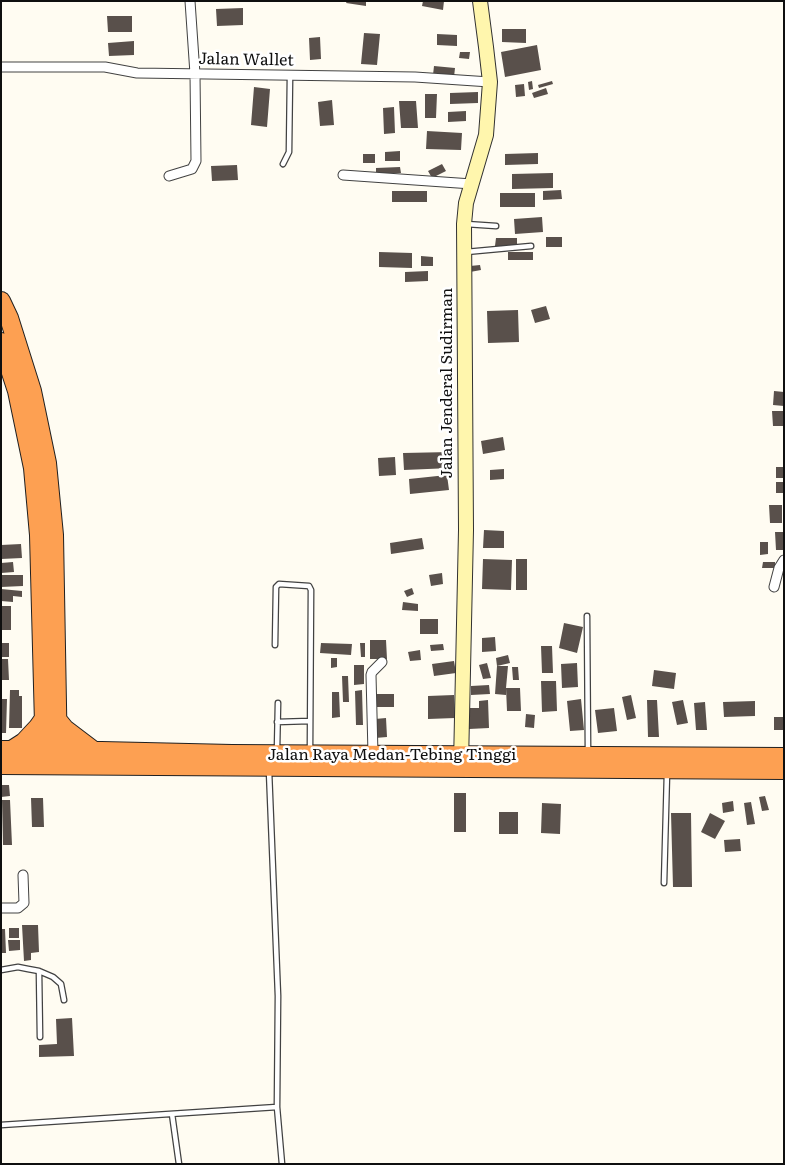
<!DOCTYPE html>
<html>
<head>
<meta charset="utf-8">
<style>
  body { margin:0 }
  #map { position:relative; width:785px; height:1165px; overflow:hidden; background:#fffcf2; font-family:Literata,serif }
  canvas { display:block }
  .frame { position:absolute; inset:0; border:2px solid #0f0f0f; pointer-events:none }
</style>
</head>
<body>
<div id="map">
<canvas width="785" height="1165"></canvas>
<div class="frame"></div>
</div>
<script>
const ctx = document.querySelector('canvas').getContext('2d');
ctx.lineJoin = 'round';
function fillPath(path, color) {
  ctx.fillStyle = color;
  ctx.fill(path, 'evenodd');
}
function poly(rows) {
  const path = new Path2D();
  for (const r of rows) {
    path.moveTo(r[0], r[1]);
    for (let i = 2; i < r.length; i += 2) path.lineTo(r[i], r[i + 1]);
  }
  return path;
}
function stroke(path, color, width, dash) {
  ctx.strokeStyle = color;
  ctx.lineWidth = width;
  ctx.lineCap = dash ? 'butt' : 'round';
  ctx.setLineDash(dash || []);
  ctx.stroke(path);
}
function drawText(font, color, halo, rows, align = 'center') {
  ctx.font = font + ' Literata,serif';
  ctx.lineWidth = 5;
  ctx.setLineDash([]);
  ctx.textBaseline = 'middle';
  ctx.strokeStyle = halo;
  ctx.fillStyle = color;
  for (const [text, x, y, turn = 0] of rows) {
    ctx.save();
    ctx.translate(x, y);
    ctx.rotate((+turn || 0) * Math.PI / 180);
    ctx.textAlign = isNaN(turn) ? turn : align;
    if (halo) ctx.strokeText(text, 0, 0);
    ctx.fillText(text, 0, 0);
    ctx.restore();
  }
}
fillPath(poly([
  [347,1,366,1,366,6,346,3],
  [423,1,444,1,443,10,422,6],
  [243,8,243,25,217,26,216,9],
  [107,16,132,16,132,32,108,32],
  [502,29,526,29,526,43,502,42],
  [364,33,380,34,377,65,361,64],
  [437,34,457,35,457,46,437,45],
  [320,37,321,59,310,60,309,38],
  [134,41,134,55,109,56,108,43],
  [537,45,541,70,505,77,501,52],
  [460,52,470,52,469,59,459,58],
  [434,66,455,68,454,77,433,75],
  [532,81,533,89,529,90,528,82],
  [552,81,553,84,539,88,538,85],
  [524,84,525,96,516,97,515,85],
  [254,87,270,89,267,127,251,125],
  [546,88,548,94,534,98,532,93],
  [478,92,478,103,450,104,450,93],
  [425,94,437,94,436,118,425,118],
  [332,100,334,125,320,126,318,102],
  [399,101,416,101,418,128,401,128],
  [394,107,395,133,384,134,383,108],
  [466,111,466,121,448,122,448,112],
  [427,131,462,133,461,150,426,149],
  [400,151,400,161,385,161,385,152],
  [538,153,538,164,505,165,505,154],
  [363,154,375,154,375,163,363,163],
  [442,164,446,171,432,178,428,171],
  [237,165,238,180,212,181,211,166],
  [400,167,401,173,376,174,376,168],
  [553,173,553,188,512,189,512,174],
  [561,190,562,199,543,200,543,191],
  [392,191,427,191,427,202,392,202],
  [500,193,535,193,535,207,500,207],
  [542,217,543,232,515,234,514,219],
  [546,237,562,237,562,247,546,247],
  [496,238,517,238,517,246,495,246],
  [379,252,412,253,412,268,379,267],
  [508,252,533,252,533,260,508,260],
  [421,256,433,257,433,266,421,266],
  [480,265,481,270,470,272,470,266],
  [428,271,428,281,405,282,405,272],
  [546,306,550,319,535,323,531,310],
  [518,310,519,342,488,343,487,311],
  [774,391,784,392,784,406,773,405],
  [772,411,784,411,784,426,773,426],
  [503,437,505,450,483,454,481,441],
  [451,452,451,468,404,470,403,453],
  [395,457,396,475,379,476,378,458],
  [776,467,784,467,784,478,776,478],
  [504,469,504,479,490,480,490,470],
  [447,475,449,490,410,494,409,479],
  [776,482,784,482,784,493,776,493],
  [769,505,782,505,782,523,770,523],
  [484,530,504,531,504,548,483,548],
  [775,532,784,532,784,550,776,550],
  [422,538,424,549,391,554,390,543],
  [760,542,768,542,768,554,760,555],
  [21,544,22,558,1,559,1,545],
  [483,559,512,560,511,590,482,589],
  [516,559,527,559,527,590,516,590],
  [13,562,14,572,1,573,1,563],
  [763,562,775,562,775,568,762,568],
  [442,573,443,584,431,586,429,575],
  [1,575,23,575,23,586,1,587],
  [412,588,414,594,407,597,404,591],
  [1,589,22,591,22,597,13,596,13,602,1,601],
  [403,602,418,604,418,611,402,610],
  [1,606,11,606,11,630,1,630],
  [420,619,438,619,438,634,420,634],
  [564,623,583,627,577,653,559,648],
  [495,637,496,651,482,652,482,638],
  [370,640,386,640,387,659,370,659],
  [1,643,9,643,9,657,1,657],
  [321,643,352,644,351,655,320,653],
  [360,643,365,643,365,657,361,657],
  [443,644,444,650,431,651,430,645],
  [541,646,552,646,553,673,542,673],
  [420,650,421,660,410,661,408,652],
  [508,655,510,663,497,666,508,666,506,688,520,688,521,711,507,711,506,688,506,695,495,694,497,666,496,658],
  [331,658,337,658,337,667,331,668],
  [1,659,8,659,9,680,1,680],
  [454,661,456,673,434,676,432,664],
  [487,663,491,678,483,679,479,665],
  [577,663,578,687,562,688,561,664],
  [354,665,364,665,364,684,354,685],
  [512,667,518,667,519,680,513,680],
  [654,670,676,673,674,689,652,686],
  [342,676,348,676,349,702,343,702],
  [541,681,556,681,557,711,542,712],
  [489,685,490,694,471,695,471,686],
  [10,690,19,690,19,696,22,696,22,728,9,728],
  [362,690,363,725,356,725,355,691],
  [332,692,339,692,340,717,332,718],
  [376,694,394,694,394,707,376,707],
  [454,695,455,718,428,719,428,696],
  [631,695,636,718,627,720,622,697],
  [1,699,7,699,6,733,1,733],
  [581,699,584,730,570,731,567,701],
  [488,700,489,728,469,729,470,708,479,708,479,701],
  [647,700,657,700,659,737,648,737],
  [683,700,688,723,677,725,672,702],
  [755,701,755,716,724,717,723,702],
  [705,702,707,730,696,730,694,703],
  [614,708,617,731,598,733,595,710],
  [526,714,535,715,534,728,525,727],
  [774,717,784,717,784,730,774,730],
  [386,718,387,737,375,738,375,719],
  [1,785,9,785,10,796,1,797],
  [454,793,466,793,466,832,454,832],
  [765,796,769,810,762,811,759,797],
  [31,798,43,798,44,827,32,827],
  [2,800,10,800,12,845,3,845],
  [733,801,734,811,723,813,722,803],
  [751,802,755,824,747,825,744,803],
  [542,803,561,804,560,834,541,833],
  [499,812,518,812,518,834,499,834],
  [671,813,691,813,692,887,673,887],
  [710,813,725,821,715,839,701,832],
  [740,839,741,851,725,852,724,840],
  [22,925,38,925,39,952,31,953,31,960,24,961],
  [9,928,19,928,19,938,9,938],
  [1,929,5,929,6,953,1,953],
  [8,940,20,940,20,950,9,951],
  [72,1018,74,1056,39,1057,39,1045,57,1044,56,1019]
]), '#59504b');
const lane = poly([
  [283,164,289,152,290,76],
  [466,224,496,226],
  [466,252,531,246],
  [587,616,588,752],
  [275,645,276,587,279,584,309,586,311,590,310,750],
  [277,722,310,721],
  [277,750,278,703],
  [269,771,278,996,277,1107,282,1164],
  [664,883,667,773],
  [1,970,18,967,28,969,39,971,53,977,61,984,64,1000],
  [39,971,40,1037],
  [172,1114,179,1164],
  [1,1125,277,1107]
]);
const street = poly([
  [1,67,105,67,137,73,415,77,490,82],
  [343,175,472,184],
  [169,176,192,169,196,161,195,74,190,1],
  [774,587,779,568,784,560],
  [373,754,371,675,372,672,382,662],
  [1,908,18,908,24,903,23,875]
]);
const secondary = poly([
  [461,764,466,530,464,224,466,203,486,135,490,82,486,47,480,1]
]);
const highway = poly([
  [1,301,9,318,32,391,47,463,54,535,58,761],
  [1,342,17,391,33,468,39,535,45,762],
  [56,718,65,729,94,751],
  [1,750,58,750,232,754,784,757],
  [10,751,24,742,38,727,45,717],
  [1,765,784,770]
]);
stroke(lane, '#424242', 7);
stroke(street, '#424242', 11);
stroke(secondary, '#313131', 16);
stroke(highway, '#202020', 20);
stroke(lane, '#fff', 4.5);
stroke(street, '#fff', 9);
stroke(secondary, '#fff6ad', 14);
stroke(highway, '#fda052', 18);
drawText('16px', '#0f0f0f', '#fff', [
  ["Jalan Wallet",246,60,1],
  ["Jalan Jenderal Sudirman",447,383,-90],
  ["Jalan Raya Medan-Tebing Tinggi",392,755]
]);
</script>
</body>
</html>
